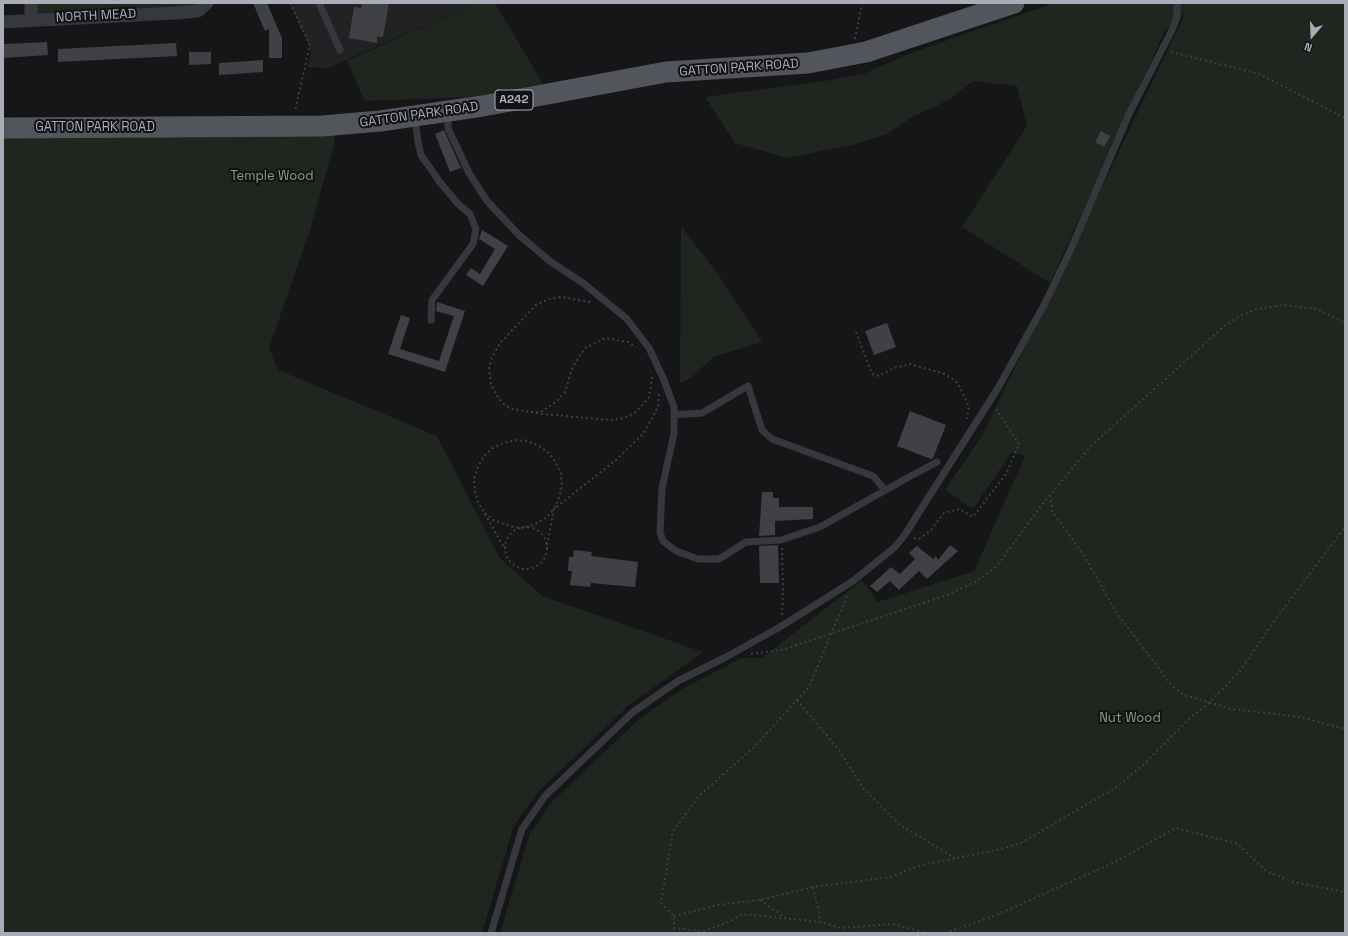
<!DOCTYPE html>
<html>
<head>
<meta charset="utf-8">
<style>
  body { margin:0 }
  #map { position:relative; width:1348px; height:936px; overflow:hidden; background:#161618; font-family:"Space Grotesk",sans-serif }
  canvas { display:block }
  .frame { position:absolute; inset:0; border:4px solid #a8adb8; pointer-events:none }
  .north { position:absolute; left:1292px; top:16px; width:40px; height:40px; -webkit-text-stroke:3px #111113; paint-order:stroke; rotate:199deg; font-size:11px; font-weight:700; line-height:16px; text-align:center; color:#a8adb8 }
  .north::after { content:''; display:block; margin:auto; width:14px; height:18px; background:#a8adb8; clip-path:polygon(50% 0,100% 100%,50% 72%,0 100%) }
</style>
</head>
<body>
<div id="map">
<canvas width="1348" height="936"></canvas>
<div class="frame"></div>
<div class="north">N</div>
</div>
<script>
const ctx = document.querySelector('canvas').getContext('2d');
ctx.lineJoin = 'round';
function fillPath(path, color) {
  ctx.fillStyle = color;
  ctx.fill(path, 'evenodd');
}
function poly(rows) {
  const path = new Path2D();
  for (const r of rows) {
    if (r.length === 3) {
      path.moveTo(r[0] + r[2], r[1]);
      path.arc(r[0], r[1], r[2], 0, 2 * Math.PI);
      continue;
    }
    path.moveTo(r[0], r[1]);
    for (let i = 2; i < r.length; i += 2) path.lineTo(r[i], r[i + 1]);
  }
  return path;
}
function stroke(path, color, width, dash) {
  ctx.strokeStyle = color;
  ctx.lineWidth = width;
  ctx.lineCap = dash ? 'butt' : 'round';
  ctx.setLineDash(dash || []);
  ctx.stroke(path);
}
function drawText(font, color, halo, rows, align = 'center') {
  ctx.font = font + ' "Space Grotesk",sans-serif';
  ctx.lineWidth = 4;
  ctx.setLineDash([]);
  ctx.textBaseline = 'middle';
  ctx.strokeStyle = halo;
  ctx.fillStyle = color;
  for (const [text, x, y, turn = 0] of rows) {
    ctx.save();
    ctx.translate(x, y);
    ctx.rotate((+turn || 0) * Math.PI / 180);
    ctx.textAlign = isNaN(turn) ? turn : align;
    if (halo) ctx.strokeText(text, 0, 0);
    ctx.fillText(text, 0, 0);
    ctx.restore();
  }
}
fillPath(poly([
  [290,3,476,3,328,68,308,67,311,51]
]), '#222225');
fillPath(poly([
  [30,3,203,3,198,11,31,19],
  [476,3,495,3,549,94,365,101,347,61],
  [1054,3,1345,3,1345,933,500,933,530,833,552,802,639,719,682,689,742,658,762,658,862,580,878,602,974,571,1025,456,1011,453,973,509,945,490,983,434,1186,12,1165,30,1050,283,962,227,1027,126,1017,86,973,81,949,100,914,116,887,134,856,144,788,158,735,143,705,97,831,80,866,73,908,54],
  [337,125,334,144,311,227,269,348,278,370,437,436,499,557,542,596,703,652,628,706,539,791,514,825,482,933,3,933,3,128],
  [681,226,720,277,762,342,713,357,691,378,680,383]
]), '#1e261f');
fillPath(poly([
  [253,3,267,3,282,38,282,58,269,58,269,29,265,31],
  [362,3,389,3,383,37,377,36,377,43,349,38,354,7,361,8],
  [47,42,48,55,3,58,3,44],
  [176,43,177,56,58,62,58,49],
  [189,52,211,52,211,64,189,65],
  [263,60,263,72,219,75,219,63],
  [444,130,461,168,450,172,435,134],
  [1101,131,1110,136,1104,147,1095,142],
  [482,230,508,246,483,286,466,275,471,268,480,274,495,249,479,239],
  [437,302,465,311,445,372,388,354,401,315,410,318,400,349,439,361,454,316,436,311],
  [887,323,896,347,874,355,865,331],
  [910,411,946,425,933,458,931,459,897,446],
  [762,492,773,492,773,498,779,498,779,507,813,507,813,519,775,521,775,535,759,536],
  [778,545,779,583,760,583,759,546],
  [950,545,958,551,927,579,919,571,899,590,890,581,877,592,870,586,891,567,900,574,915,559,909,553,917,546,933,559,936,556,938,560],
  [574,550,592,552,591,556,638,562,635,587,591,583,590,587,570,585,572,571,568,571,569,557,573,557]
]), '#404145');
stroke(poly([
  [290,3,310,45,295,111],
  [855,39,862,3],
  [1171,52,1259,74,1345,118],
  [590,302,561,297,549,299,536,305,500,343,492,357,489,367,491,385,499,399,506,406,513,409,543,414,610,420,624,418,636,412,649,397,652,377],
  [856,332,872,374,879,376,894,368,910,364,945,374,958,383,969,407,967,419],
  [531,412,541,412,557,401,565,392,573,366,585,348,605,338,628,342,636,347],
  [1050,495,1052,511,1085,557,1116,612,1172,686,1184,695,1232,709,1300,717,1345,729],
  [485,513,493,520,513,527,523,528,535,524,546,518,554,509,559,498,562,486,561,474,556,463,549,453,539,446,528,441,515,440,504,443,493,448,484,456,478,467,474,479,475,491,478,502,505,549],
  [526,548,21],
  [914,538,919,539,931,530,944,513,959,509,973,517,1006,474,1019,444,995,407],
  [547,545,554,509,616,460,643,434,658,407,659,392],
  [782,548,783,589,782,616],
  [847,596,809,687,754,747,699,796,673,831,661,903,674,916,674,928,704,931,731,921,742,914,821,922,841,928,892,924,927,933],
  [751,654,782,650,947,595,977,581,997,566,1041,506,1091,446,1221,329,1238,317,1257,309,1282,305,1317,309,1345,323],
  [797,700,839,750,864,789,900,825,955,858],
  [813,887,821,922],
  [760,900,786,918],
  [674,916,718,905,760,900,813,887,890,877,922,865,997,850,1021,843,1115,788,1142,766,1191,717,1208,704,1240,671,1275,620,1345,527],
  [945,933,994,916,1113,863,1176,828,1238,844,1266,871,1293,882,1345,892]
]), '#3d3f44', 2, [2, 3]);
stroke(poly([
  [319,3,340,50],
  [448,113,448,128,469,173,487,201,519,235,551,262,583,283,627,319,649,348,664,380,674,407,674,434,662,488,660,532,663,541,676,551,698,559,719,559,746,542,781,540,820,527,907,478,937,462],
  [415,118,418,142,421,155,439,181,458,204,470,214,476,229,473,244,432,300,431,320],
  [674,415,702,413,748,386,762,430,772,439,873,476,885,490],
  [491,933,522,829,545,796,633,712,678,681,726,657,780,627,853,581,895,547,904,536,998,388,1044,305,1070,251,1129,114,1172,30,1177,17,1177,3]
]), '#37383d', 7);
stroke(poly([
  [31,3,31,19],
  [3,22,175,13,198,11,207,3]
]), '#37383d', 13);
stroke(poly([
  [3,128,322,126,380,121,483,106,666,72,808,63,866,52,1014,3]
]), '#53555c', 21);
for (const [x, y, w] of [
  [514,100,38]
]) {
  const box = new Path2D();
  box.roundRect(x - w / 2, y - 10, w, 20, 3);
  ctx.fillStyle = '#111113';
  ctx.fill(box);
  stroke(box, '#a8adb8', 1);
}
drawText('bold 12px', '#a8adb8', null, [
  ["A242",514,100]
]);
drawText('13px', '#a8adb8', '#111113', [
  ["NORTH MEAD",96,16,-3],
  ["GATTON PARK ROAD",739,68,-4],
  ["GATTON PARK ROAD",419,115,-8],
  ["GATTON PARK ROAD",95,127]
]);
drawText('13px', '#7fa381', '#111113', [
  ["Temple Wood",272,176],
  ["Nut Wood",1130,718]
]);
</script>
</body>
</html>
